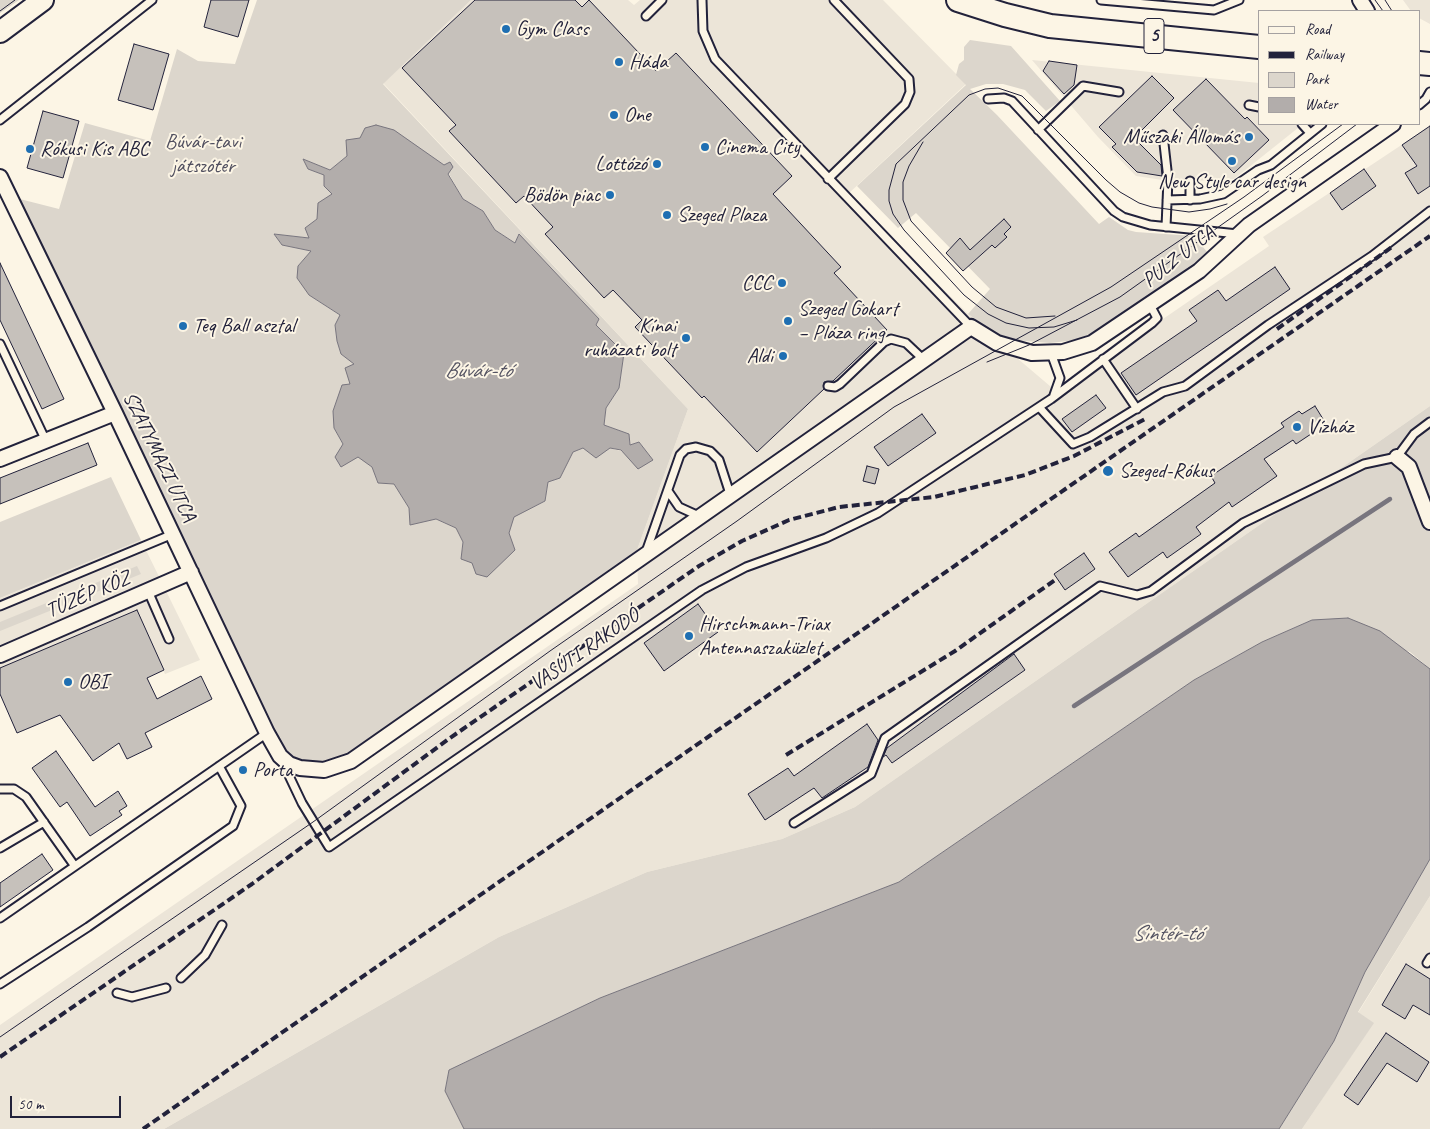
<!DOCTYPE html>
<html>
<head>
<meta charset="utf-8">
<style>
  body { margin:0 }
  #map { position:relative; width:1430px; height:1129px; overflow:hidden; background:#fcf5e5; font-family:Caveat,sans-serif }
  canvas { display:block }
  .legend { position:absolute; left:1258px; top:10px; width:162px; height:115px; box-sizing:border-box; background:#fcf5e5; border:1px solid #a5a1a1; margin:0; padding:6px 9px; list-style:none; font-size:15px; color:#22223b }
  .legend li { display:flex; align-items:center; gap:10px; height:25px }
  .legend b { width:25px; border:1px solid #a5a1a1 }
  .scale { position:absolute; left:10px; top:1096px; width:111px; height:22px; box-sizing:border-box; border:2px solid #22223b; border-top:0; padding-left:6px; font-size:15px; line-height:18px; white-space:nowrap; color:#22223b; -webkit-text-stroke:4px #fcf5e5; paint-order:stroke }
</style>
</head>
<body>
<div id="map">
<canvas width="1430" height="1129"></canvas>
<ul class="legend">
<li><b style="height:6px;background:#fcf5e5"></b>Road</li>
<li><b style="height:6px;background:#22223b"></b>Railway</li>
<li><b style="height:14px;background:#dcd6cc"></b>Park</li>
<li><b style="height:14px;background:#b2adab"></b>Water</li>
</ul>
<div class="scale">50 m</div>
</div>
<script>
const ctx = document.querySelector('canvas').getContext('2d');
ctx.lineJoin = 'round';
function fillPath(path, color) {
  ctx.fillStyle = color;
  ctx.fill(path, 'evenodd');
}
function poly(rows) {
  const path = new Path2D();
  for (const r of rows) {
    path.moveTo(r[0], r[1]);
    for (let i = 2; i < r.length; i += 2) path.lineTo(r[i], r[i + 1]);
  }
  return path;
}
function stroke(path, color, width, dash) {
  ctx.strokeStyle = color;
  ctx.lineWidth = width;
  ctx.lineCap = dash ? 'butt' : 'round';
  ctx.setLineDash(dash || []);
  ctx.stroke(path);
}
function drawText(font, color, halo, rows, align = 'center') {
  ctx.font = font + ' Caveat,sans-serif';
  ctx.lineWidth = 4;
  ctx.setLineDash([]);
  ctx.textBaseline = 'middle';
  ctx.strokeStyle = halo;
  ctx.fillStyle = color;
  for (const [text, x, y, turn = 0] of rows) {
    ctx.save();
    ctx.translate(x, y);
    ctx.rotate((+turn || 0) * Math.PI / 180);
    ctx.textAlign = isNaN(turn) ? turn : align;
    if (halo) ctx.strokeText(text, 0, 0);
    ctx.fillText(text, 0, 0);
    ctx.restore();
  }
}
fillPath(poly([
  [471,0,628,0,634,5,640,0,883,0,966,84,848,194,968,314,997,334,1013,340,1004,347,1057,392,1269,246,1263,237,1430,126,1430,406,855,807,782,839,647,872,499,937,164,1129,0,1129,0,1025,638,584,637,550,688,409,383,83],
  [1403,0,1430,0,1430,24,1419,18,1419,11,1411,11],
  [1032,60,1259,83,1259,124,1303,124,1234,179,1176,182,1136,176,1098,137],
  [141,540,200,660,165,674,163,670,17,733,0,694,0,598],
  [1430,896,1430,1129,1302,1129,1373,1023,1358,1013]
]), '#ece5d8');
fillPath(poly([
  [0,0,19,0,0,13],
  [257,0,471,0,383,84,688,409,637,550,414,716,338,767,289,764,8,196,59,209,85,123,150,141,177,49,198,61,235,64],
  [360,138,430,157,444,165,463,199,483,211,495,230,516,243,518,235,596,325,624,353,619,388,606,408,604,425,629,434,630,445,639,442,652,460,610,448,583,448,572,452,560,478,548,481,545,501,514,516,509,533,461,559,463,542,456,528,409,508,394,484,378,483,372,467,343,444,334,428,351,384,355,364,341,354,337,341,335,325,341,316,309,295,298,266,311,251,282,245,274,234,310,238,306,228,317,219,333,194,324,175,308,169,303,159,330,170,347,156],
  [970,40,1011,46,1060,101,1046,111,1025,90,1003,84,986,84,970,89,997,115,1099,224,1109,217,1128,230,1136,232,1194,236,1208,253,1107,326,1076,340,1050,343,1013,340,997,334,968,314,990,289,916,213,898,228,857,186,966,85,956,75,959,64,964,60,964,47],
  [1430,406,1430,496,1427,499,1430,509,1430,669,1410,652,1312,620,1262,642,1194,680,899,882,600,998,449,1070,445,1091,464,1129,164,1129,499,937,647,872,782,839,855,807],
  [111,477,141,540,0,598,0,522],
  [137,566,141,574,0,631,0,622],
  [1430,859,1430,896,1358,1012,1374,1023,1302,1129,1279,1129,1334,1041,1365,972]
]), '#dcd6cc');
const water = poly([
  [376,125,394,130,444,165,450,162,453,167,448,174,463,199,483,211,495,230,515,243,519,234,599,319,596,325,624,353,619,388,606,408,604,425,629,434,630,445,639,442,653,460,638,469,621,450,610,448,596,458,583,448,573,452,560,478,548,482,545,501,514,517,509,533,515,550,487,577,476,574,472,563,461,559,463,542,456,528,436,519,410,525,409,508,394,484,378,483,372,467,358,457,341,467,335,457,343,444,334,428,333,411,342,385,350,384,345,368,354,364,341,354,337,341,335,325,340,315,309,295,297,278,298,266,311,251,282,245,274,234,309,238,305,228,317,219,318,203,332,194,324,186,324,175,308,169,303,159,330,170,347,156,346,140,360,138,365,128,376,125],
  [1348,618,1380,631,1430,669,1430,859,1365,972,1334,1041,1279,1129,464,1129,445,1091,449,1070,600,998,899,882,1194,680,1262,642,1312,620,1348,618]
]);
fillPath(water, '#b2adab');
stroke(water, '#78757e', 1);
stroke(poly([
  [1074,706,1390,499]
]), '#78757e', 4.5);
const building = poly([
  [211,0,249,0,238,37,204,27,211,0],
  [475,0,575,0,582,7,589,0,656,71,676,53,792,176,773,194,841,267,834,273,887,330,833,381,824,382,824,389,757,452,704,396,702,398,635,327,642,320,613,290,604,298,545,234,553,227,524,196,516,203,449,131,456,125,402,68,475,0],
  [134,44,169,54,153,110,118,100,134,44],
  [1049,61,1077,65,1074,85,1064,94,1043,71,1049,61],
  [1152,76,1174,98,1134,138,1161,165,1162,176,1137,172,1112,147,1116,144,1099,127,1152,76],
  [1206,79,1245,119,1247,117,1269,140,1234,173,1173,110,1206,79],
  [43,111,79,121,63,178,27,168,43,111],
  [1430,126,1430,186,1418,194,1405,173,1417,166,1402,145,1430,126],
  [1364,169,1376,186,1342,210,1330,193,1364,169],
  [1004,219,1011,227,1004,234,1007,237,995,248,992,245,963,271,946,253,960,238,970,250,1004,219],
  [0,263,64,399,42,409,0,320,0,263],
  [1275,267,1290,289,1136,395,1121,373,1197,321,1189,310,1218,290,1226,301,1275,267],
  [1096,395,1106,408,1072,432,1062,419,1096,395],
  [1315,406,1323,419,1311,428,1314,432,1296,444,1293,440,1264,459,1277,476,1232,507,1229,502,1196,527,1201,534,1167,558,1163,552,1128,577,1109,552,1136,533,1139,537,1215,483,1211,476,1284,427,1281,423,1299,411,1302,414,1315,406],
  [922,414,936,433,888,466,874,447,922,414],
  [88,443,97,465,0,504,0,478,88,443],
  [867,466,879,469,875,484,863,481,867,466],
  [1084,553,1095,569,1065,590,1054,574,1084,553],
  [698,604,718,632,664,671,644,643,698,604],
  [137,610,164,670,147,678,157,699,201,676,212,699,145,733,152,747,127,759,119,743,93,761,60,715,17,733,0,694,0,668,137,610],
  [1014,654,1025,670,892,763,886,755,883,757,887,748,1014,654],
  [867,724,878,740,868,767,822,798,814,788,765,820,748,794,788,768,794,776,867,724],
  [56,751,95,807,118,791,127,806,119,811,122,815,90,836,67,802,60,807,32,768,56,751],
  [42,854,53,870,0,907,0,883,42,854],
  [1406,964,1430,979,1430,1015,1413,1005,1405,1019,1382,1005,1406,964],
  [1386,1033,1429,1062,1417,1082,1387,1063,1358,1105,1344,1095,1386,1033]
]);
fillPath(building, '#c6c1bb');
stroke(building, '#22223b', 1);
const lane = poly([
  [702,0,703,31,715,59,971,327],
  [1101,0,1214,10,1239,0],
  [646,16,662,0],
  [988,99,1004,98,1012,101,1114,211,1123,217,1150,225,1238,234],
  [1249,105,1259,107],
  [1419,105,1426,99,1430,92],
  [0,120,152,0],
  [1302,124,1310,133],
  [1038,130,1083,86,1119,92],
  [1163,135,1168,179,1166,227],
  [828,179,905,104,910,92,909,79,834,0],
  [1167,200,1200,199,1223,194,1258,170,1271,165,1322,124],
  [1190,200,1190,181],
  [0,344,46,441],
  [1051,353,1060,378,1054,395],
  [1103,359,1137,409],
  [828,386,835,387,840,384,884,342,891,339,906,343,924,360],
  [1039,407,1073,444,1090,437,1163,392,1185,386,1268,325,1372,256,1430,211],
  [668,491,679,507,701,517],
  [646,552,680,455,686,449,696,447,710,451,719,460,731,497],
  [148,591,169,639],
  [0,606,173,534],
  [283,763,302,803,329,847,702,590,746,567,826,538,878,513,1051,399,1152,323,1157,318,1150,305],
  [0,789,14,789,26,797,74,865],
  [794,823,871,774,885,738,1100,586,1137,595,1151,591,1243,523,1364,464,1397,457,1414,434,1430,422],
  [0,848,44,822],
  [0,918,267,733],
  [1427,963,1430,958],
  [181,978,205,955,222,925],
  [0,984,88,927,233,826,241,806,219,766],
  [117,993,132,997,166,988]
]);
const street = poly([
  [1360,0,1367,11],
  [0,177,115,413,267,733,280,756,289,764,300,768,324,770,351,761,971,327,997,343,1032,353,1063,352,1092,343,1199,271,1249,225,1393,124],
  [1397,457,1409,467,1430,522],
  [0,459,115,413],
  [0,655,191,572]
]);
const secondary = poly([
  [0,32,43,0]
]);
const primary = poly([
  [958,0,1005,15,1050,26,1259,47],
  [1419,63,1430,64]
]);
stroke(lane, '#22223b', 11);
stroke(street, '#22223b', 18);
stroke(secondary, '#22223b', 24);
stroke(primary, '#22223b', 26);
stroke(lane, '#fcf5e5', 7);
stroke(street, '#fcf5e5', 14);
stroke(secondary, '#fcf5e5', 20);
stroke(primary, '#fcf5e5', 22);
stroke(poly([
  [1375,0,1383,11],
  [1385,0,1392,11],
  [0,11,15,0],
  [923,142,909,166,903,182,903,200,911,221,972,287,996,307,1026,318,1055,316],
  [1077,320,1054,327,1029,328,1006,323,988,314,964,295,904,230,893,214,889,201,889,190,896,164,969,95,985,89,998,88,1022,96,1106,180,1120,192,1139,203,1152,207,1189,212,1210,209,1227,204],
  [987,362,1029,345,1120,297,1262,196,1357,124],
  [0,1037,313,822,550,651,737,521,894,407,1111,287,1244,197,1343,124]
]), '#22223b', 1);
stroke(poly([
  [1277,329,1392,247],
  [786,755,955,651,1055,580],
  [0,1057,252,884,450,738,699,566,742,541,789,520,839,507,934,497,1025,475,1074,456,1147,418],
  [143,1129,1430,236]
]), '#22223b', 4, [8, 4]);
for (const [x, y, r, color] of [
  [506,29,5,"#1f6fb2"],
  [619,62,5,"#1f6fb2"],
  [614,115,5,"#1f6fb2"],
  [1249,137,5,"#1f6fb2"],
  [705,147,5,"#1f6fb2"],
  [30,149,5,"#1f6fb2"],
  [1232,161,5,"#1f6fb2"],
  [657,164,5,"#1f6fb2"],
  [610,195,5,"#1f6fb2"],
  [667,215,5,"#1f6fb2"],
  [782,283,5,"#1f6fb2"],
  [788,321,5,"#1f6fb2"],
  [183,326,5,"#1f6fb2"],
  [686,338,5,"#1f6fb2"],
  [783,356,5,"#1f6fb2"],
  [1297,427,5,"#1f6fb2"],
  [1108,471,6,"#1f6fb2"],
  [689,636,5,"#1f6fb2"],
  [68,682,5,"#1f6fb2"],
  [243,770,5,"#1f6fb2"]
]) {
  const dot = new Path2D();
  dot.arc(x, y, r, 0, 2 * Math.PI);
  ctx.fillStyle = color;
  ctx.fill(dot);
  stroke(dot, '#fcf5e5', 2);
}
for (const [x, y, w] of [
  [1154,36,20]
]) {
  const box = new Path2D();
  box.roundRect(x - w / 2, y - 17.5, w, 35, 4);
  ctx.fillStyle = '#fcf5e5';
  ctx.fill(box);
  stroke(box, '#22223b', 1);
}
drawText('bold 20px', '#22223b', null, [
  ["5",1154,36]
]);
drawText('21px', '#22223b', '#fcf5e5', [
  ["Gym Class",516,29],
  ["Háda",629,62],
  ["One",624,115],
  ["Műszaki Állomás",1239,137,"right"],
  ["Cinema City",715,147],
  ["Rókusi Kis ABC",40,149],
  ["Lottózó",647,164,"right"],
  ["New Style car design",1232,182,"center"],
  ["Bödön piac",600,195,"right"],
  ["Szeged Plaza",677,215],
  ["CCC",772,283,"right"],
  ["Szeged Gokart",798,309],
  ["– Pláza ring",798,333],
  ["Teq Ball asztal",193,326],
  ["Kínai",676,326,"right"],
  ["ruházati bolt",676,350,"right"],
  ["Aldi",773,356,"right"],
  ["Vízház",1307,427],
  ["Szeged-Rókus",1119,471],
  ["Hirschmann-Triax",699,624],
  ["Antennaszaküzlet",699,648],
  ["OBI",78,682],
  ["Porta",253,770]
], 'left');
drawText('21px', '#504f5f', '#fcf5e5', [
  ["Búvár-tavi",203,142],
  ["játszótér",203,166]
]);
drawText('21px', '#22223b', '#fcf5e5', [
  ["PULZ UTCA",1179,257,-38],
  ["SZATYMAZI UTCA",159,457,64],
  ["TÜZÉP KÖZ",88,595,-23],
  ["VASÚTI RAKODÓ",585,650,-35]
]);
drawText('italic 22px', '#545362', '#fcf5e5', [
  ["Búvár-tó",478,371],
  ["Sintér-tó",1167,934]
]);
</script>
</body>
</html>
